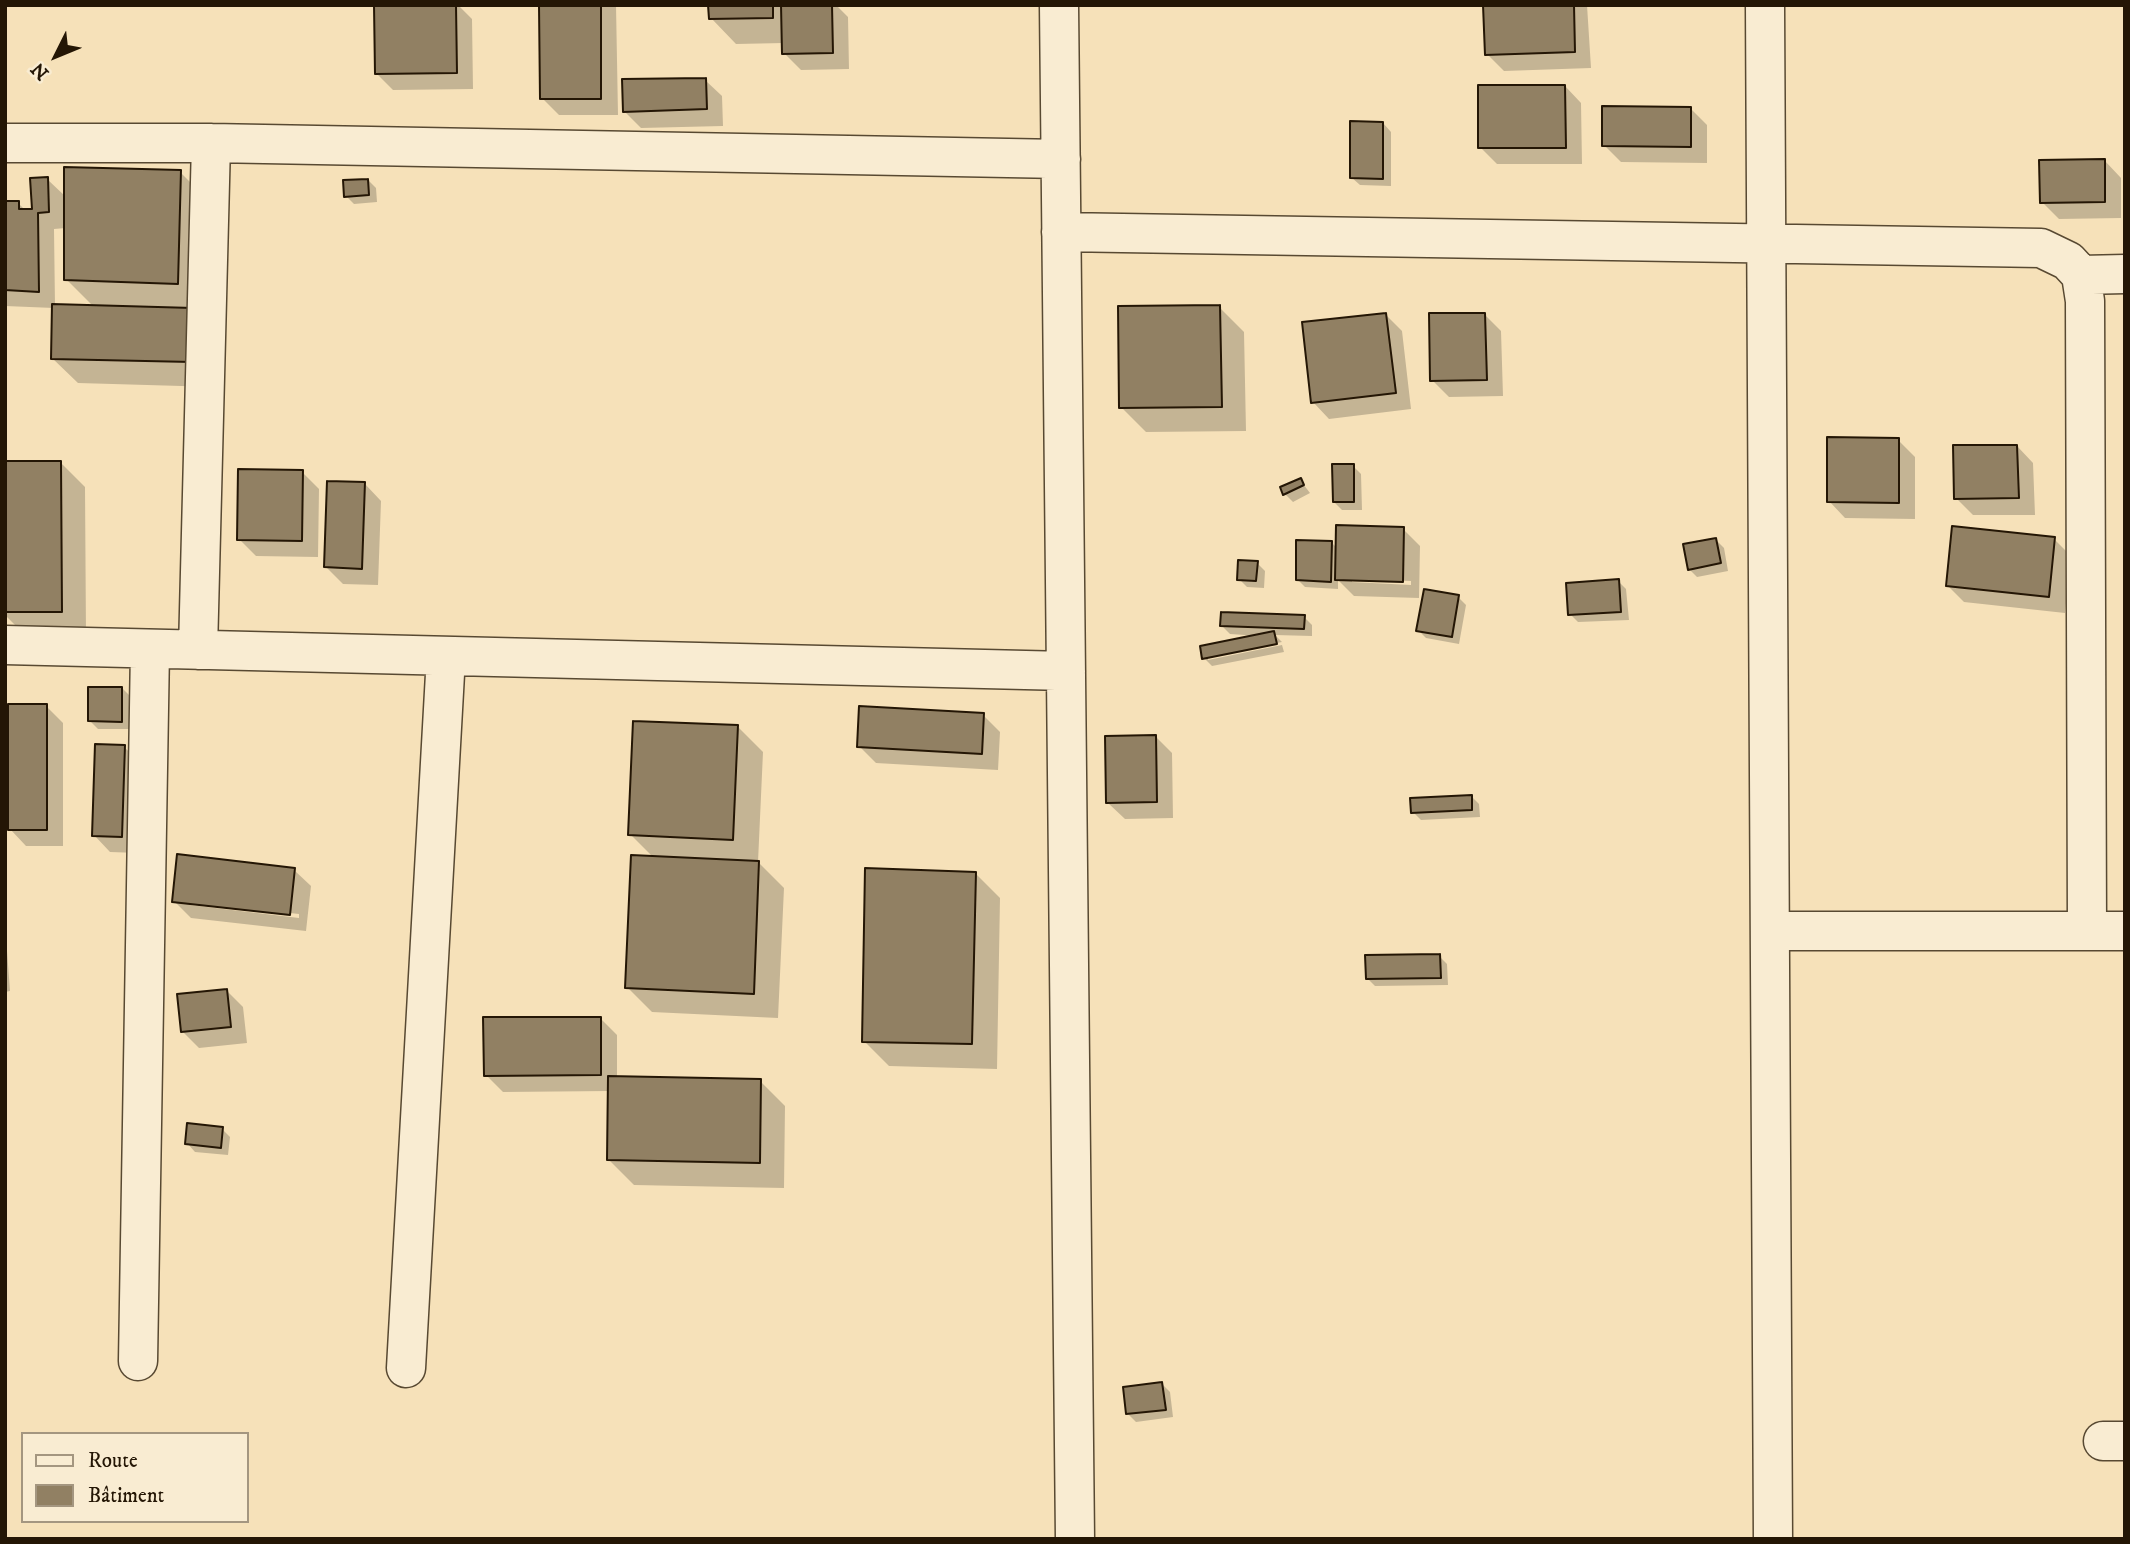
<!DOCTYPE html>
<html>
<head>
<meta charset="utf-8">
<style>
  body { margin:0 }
  #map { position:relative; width:2130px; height:1544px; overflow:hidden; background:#f6e1b9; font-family:"IM FELL DW Pica",serif }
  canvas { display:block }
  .frame { position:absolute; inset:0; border:7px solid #241605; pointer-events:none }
  .legend { position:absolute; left:21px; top:1432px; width:228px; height:91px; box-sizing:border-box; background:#f9ecd2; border:2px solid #a49680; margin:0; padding:9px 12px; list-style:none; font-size:21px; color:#241605 }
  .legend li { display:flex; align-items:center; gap:14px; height:35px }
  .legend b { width:35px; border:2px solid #a49680 }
  .north { position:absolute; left:21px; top:21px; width:70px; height:70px; -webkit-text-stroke:5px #f9ecd2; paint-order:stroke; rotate:227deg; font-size:19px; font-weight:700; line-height:28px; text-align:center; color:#241605 }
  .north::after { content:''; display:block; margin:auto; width:24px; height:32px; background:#241605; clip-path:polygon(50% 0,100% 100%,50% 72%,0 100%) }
</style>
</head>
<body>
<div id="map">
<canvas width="2130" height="1544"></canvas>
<div class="frame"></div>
<ul class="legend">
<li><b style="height:9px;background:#f9ecd2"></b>Route</li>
<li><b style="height:19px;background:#918063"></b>Bâtiment</li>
</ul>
<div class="north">N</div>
</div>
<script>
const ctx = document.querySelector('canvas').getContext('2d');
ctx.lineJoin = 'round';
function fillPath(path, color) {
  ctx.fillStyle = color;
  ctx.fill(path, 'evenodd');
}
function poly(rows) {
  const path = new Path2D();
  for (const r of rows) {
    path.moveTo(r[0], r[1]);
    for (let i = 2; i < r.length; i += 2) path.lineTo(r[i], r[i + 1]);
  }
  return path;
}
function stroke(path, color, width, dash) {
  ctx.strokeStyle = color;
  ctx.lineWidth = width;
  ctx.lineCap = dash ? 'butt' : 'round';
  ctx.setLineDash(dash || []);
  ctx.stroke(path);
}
fillPath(poly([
  [375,5,458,5,472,19,473,89,393,90,376,73],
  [541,5,616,5,618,115,559,115,542,98],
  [710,5,836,5,848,17,849,69,801,70,784,53,784,43,736,44,711,18],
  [1485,5,1587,5,1591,68,1504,71,1487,54],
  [705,80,722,96,723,126,641,128,624,111],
  [1565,86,1581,103,1582,164,1497,164,1480,147],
  [1690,108,1707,125,1707,163,1621,162,1604,145],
  [1383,123,1391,132,1391,186,1360,185,1351,177],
  [2105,161,2121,178,2121,218,2059,219,2042,202],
  [180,172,205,197,216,387,78,383,52,358,54,308,5,306,5,203,18,203,26,211,34,210,47,179,66,197],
  [66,228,66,279,94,307,55,306,54,229],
  [368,180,376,188,377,202,354,204,346,196],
  [1219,307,1244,332,1246,431,1146,432,1121,407],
  [1385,314,1402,331,1411,409,1329,419,1313,402],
  [1484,314,1501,331,1503,396,1449,397,1432,380],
  [1898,440,1915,457,1915,519,1845,518,1829,501],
  [2017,446,2033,463,2035,515,1973,515,1956,498],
  [60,462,85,487,86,636,27,637,5,615,5,463],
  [1353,466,1361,474,1362,510,1342,510,1334,502],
  [302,472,319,489,318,557,256,556,239,539],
  [1300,480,1310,493,1293,502,1285,494],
  [365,484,381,501,378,585,343,584,326,567],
  [1403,529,1420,546,1419,598,1354,596,1338,580,1338,589,1305,587,1297,579,1332,543,1338,549],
  [1352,579,1411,581,1411,585,1352,582],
  [2054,539,2071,556,2065,613,1964,602,1947,585],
  [1716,540,1724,548,1728,571,1697,577,1689,569],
  [1257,563,1265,571,1264,588,1247,587,1239,579],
  [1618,581,1626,589,1629,620,1578,622,1570,614],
  [1458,597,1466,605,1459,644,1426,638,1418,630],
  [1222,614,1304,617,1312,625,1312,636,1275,635,1282,642,1208,656,1208,660,1282,645,1284,652,1212,666,1204,658,1202,648,1260,636,1230,634,1222,626],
  [122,688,130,696,130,729,98,729,90,721],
  [46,706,63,723,63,846,26,846,10,829],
  [983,715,1000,732,998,770,876,763,859,746],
  [738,727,763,752,758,862,784,888,778,1018,652,1012,627,987,654,858,630,834],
  [1155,736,1172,753,1173,818,1125,819,1108,803],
  [124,747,141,763,139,853,110,852,94,835],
  [1471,796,1479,804,1480,817,1421,820,1413,812],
  [294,870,311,886,306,931,191,918,174,901],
  [190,902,299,914,299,918,190,905],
  [975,873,1000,898,997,1069,889,1066,864,1041],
  [5,924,10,991,5,992],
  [1439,956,1447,964,1448,985,1375,986,1367,978],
  [226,990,243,1007,247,1043,199,1048,182,1031],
  [600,1018,617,1035,617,1078,760,1081,785,1106,784,1188,634,1185,609,1160,610,1091,503,1092,486,1075],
  [222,1129,230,1137,228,1155,195,1152,187,1143],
  [1162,1384,1170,1392,1173,1417,1136,1422,1128,1414]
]), '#0003');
const building = poly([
  [374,5,456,5,457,73,375,74,374,5],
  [539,5,601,5,601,99,540,99,539,5],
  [708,5,773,5,773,18,709,19,708,5],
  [781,5,832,5,833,53,782,54,781,5],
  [1483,5,1574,5,1575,52,1485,55,1483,5],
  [706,78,707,109,623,112,622,79,706,78],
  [1478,85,1565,85,1566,148,1478,148,1478,85],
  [1602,106,1691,107,1691,147,1602,146,1602,106],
  [1350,121,1383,122,1383,179,1350,178,1350,121],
  [2105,159,2105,202,2040,203,2039,160,2105,159],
  [64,167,181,170,178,284,64,280,64,167],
  [48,177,49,212,38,213,39,292,5,290,5,201,19,201,19,209,32,209,30,178,48,177],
  [368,179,369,195,344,197,343,180,368,179],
  [52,304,193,308,192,362,51,359,52,304],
  [1220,305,1222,407,1119,408,1118,306,1220,305],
  [1386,313,1396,393,1311,403,1302,322,1386,313],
  [1429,313,1485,313,1487,380,1430,381,1429,313],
  [1827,437,1899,438,1899,503,1827,502,1827,437],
  [1953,445,2017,445,2019,498,1954,499,1953,445],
  [5,461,61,461,62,612,5,612,5,461],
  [1332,464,1354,464,1354,502,1333,502,1332,464],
  [238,469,303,470,302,541,237,540,238,469],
  [1301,478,1304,485,1283,495,1280,487,1301,478],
  [327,481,365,482,362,569,324,567,327,481],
  [1336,525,1404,527,1403,582,1335,580,1336,525],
  [1952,526,2055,537,2049,597,1946,586,1952,526],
  [1716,538,1721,563,1688,570,1683,544,1716,538],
  [1296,540,1332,541,1331,582,1296,580,1296,540],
  [1238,560,1258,561,1256,581,1237,580,1238,560],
  [1619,579,1621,612,1568,615,1566,583,1619,579],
  [1424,589,1459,595,1452,637,1416,631,1424,589],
  [1221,612,1305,615,1304,629,1220,626,1221,612],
  [1274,631,1277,644,1202,659,1200,646,1274,631],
  [88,687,122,687,122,722,88,721,88,687],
  [8,704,47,704,47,830,8,830,8,704],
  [859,706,984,713,982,754,857,747,859,706],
  [633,721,738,725,733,840,628,835,633,721],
  [1156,735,1157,802,1106,803,1105,736,1156,735],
  [95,744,125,745,122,837,92,836,95,744],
  [1472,795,1472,810,1411,813,1410,798,1472,795],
  [177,854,295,868,290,915,172,902,177,854],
  [631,855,759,861,754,994,625,988,631,855],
  [865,868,976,872,972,1044,862,1042,865,868],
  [1440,954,1441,978,1366,979,1365,955,1440,954],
  [227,989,231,1027,181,1032,177,994,227,989],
  [483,1017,601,1017,601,1075,484,1076,483,1017],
  [608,1076,761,1079,760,1163,607,1160,608,1076],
  [187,1123,223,1127,221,1148,185,1144,187,1123],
  [1162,1382,1166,1410,1126,1414,1123,1387,1162,1382]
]);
fillPath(building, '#918063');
stroke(building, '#241605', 2);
const minor = poly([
  [1059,5,1075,1539],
  [1765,5,1773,1539],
  [5,143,211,143,1061,159],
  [1061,232,2041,248,2068,261,2081,275,2085,301,2087,931],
  [2081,275,2125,274],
  [5,645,1066,671],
  [198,650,211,143],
  [1771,931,2125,931],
  [138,1361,150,649],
  [406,1368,446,656],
  [2103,1441,2125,1441]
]);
stroke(minor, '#584932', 41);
stroke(minor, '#f9ecd2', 38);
</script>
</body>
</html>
